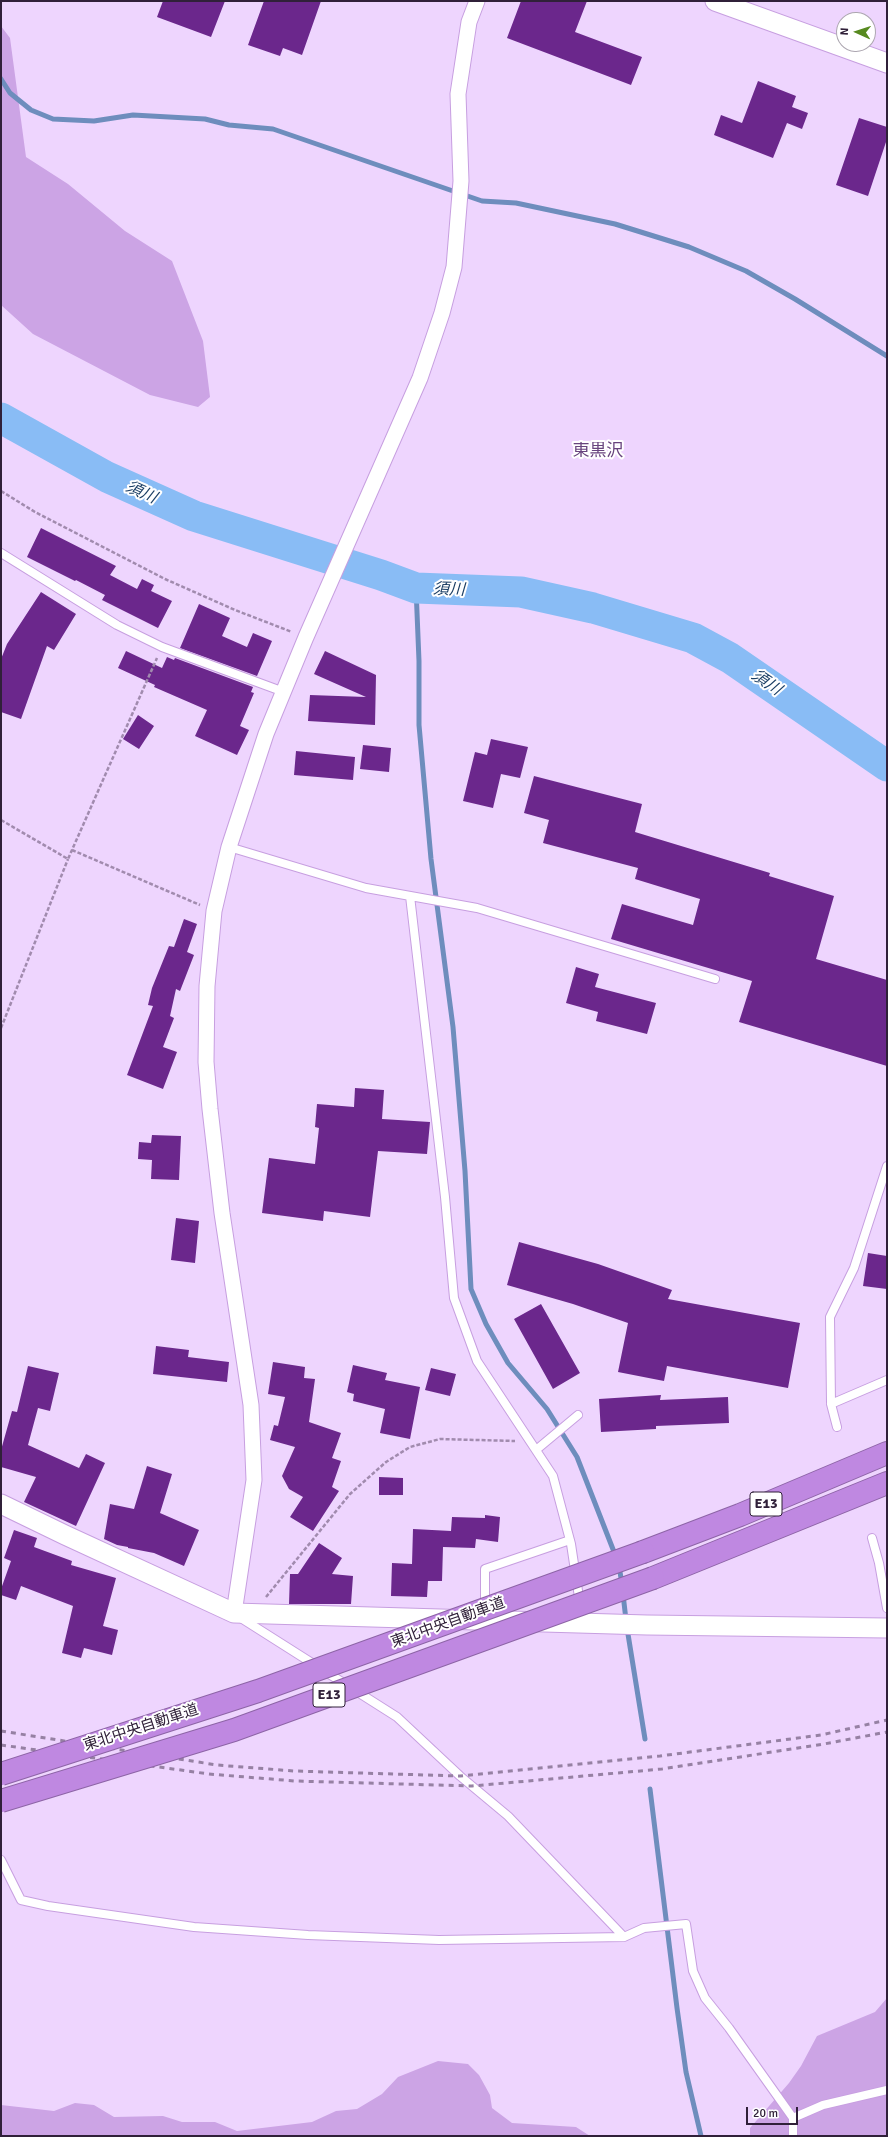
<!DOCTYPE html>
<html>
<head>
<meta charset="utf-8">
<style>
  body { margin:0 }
  #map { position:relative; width:888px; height:2137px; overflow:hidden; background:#eed5fe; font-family:Signika,sans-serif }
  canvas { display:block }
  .frame { position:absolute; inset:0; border:2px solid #302039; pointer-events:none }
  .north { position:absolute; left:836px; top:12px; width:40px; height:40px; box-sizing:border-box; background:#fff; border:1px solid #aca6b0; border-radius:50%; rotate:273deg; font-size:11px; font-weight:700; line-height:16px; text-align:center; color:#302039 }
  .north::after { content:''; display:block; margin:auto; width:14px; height:18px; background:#578a20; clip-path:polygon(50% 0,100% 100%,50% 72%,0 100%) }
  .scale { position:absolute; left:746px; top:2107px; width:52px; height:18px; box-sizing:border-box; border:2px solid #302039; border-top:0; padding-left:5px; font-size:12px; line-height:14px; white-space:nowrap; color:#302039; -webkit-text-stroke:3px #fff; paint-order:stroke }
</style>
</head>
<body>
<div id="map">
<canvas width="888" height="2137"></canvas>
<div class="frame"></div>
<div class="north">N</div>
<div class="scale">20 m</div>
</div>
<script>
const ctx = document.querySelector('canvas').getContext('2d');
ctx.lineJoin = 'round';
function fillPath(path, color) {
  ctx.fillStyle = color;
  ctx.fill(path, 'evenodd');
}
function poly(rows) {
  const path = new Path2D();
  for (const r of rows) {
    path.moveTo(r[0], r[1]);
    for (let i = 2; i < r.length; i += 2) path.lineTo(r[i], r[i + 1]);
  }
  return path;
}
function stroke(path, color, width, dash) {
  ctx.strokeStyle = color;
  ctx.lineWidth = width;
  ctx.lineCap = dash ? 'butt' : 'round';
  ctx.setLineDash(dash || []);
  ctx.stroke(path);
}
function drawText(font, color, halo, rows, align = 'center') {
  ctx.font = font + ' Signika,"Noto Sans JP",sans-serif';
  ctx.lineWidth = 4;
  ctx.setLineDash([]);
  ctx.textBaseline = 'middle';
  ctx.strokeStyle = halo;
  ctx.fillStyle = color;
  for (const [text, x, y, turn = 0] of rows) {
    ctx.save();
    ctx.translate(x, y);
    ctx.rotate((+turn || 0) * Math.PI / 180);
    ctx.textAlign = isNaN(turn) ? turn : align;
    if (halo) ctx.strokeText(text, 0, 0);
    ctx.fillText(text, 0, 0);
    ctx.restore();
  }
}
fillPath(poly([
  [1,26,10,38,26,157,68,184,125,231,172,261,203,341,210,397,198,407,150,395,33,334,1,305],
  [887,1998,887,2136,750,2136,750,2128,789,2083,801,2066,817,2036,875,2012],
  [438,2061,468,2064,479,2075,490,2095,492,2108,512,2123,576,2127,590,2136,1,2136,1,2105,54,2111,75,2103,94,2105,114,2117,163,2116,182,2122,215,2122,237,2131,312,2122,336,2111,357,2109,382,2094,398,2077]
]), '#cca4e5');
stroke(poly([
  [1,79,10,93,31,110,53,119,94,121,133,115,205,119,229,125,273,129,482,201,516,203,615,224,689,247,746,271,795,299,887,356],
  [416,588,419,661,419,725,431,859,453,1027,465,1171,471,1289,486,1324,508,1363,547,1409,577,1457,616,1557],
  [619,1566,622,1584],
  [623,1594,626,1620],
  [627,1628,645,1739],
  [650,1789,677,2008,686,2072,701,2136]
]), '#6e8dbd', 5);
stroke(poly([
  [1,418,107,477,194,516,381,575,416,588,521,592,593,608,693,638,730,658,887,766]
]), '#89bcf5', 31);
fillPath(poly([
  [163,1,225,1,211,37,157,17],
  [264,1,321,1,302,55,283,48,280,56,248,45],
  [521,1,587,1,575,32,642,57,631,85,507,38],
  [758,81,796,96,792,107,808,113,802,129,787,123,773,158,714,135,721,115,742,123],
  [859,118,887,127,887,139,868,196,836,185],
  [41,528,116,566,110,575,137,589,142,579,154,585,151,591,172,601,158,628,102,600,105,595,76,580,75,581,27,557],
  [41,592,76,614,54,650,47,646,21,719,1,712,1,659,7,644],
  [199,604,230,618,222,636,247,647,253,633,272,641,257,676,180,648],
  [126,651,162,668,167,657,174,660,175,658,253,687,251,692,254,693,240,726,249,730,237,755,195,736,207,710,154,687,155,685,118,668],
  [325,651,376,675,375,725,308,721,310,695,366,697,314,674],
  [138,715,154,726,139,749,123,739],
  [491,739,528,747,520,778,501,774,493,808,463,801,475,752,487,755],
  [363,745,391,748,389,772,360,769],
  [296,751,355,757,353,780,294,775],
  [534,776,642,804,635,832,770,873,769,876,834,896,816,959,887,980,887,1066,739,1022,752,981,611,939,622,904,693,925,700,899,635,879,638,868,543,843,549,820,524,813],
  [184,919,197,924,187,952,194,955,180,991,176,989,170,1016,174,1018,163,1047,177,1052,163,1089,127,1075,153,1006,148,1005,152,988,169,946,174,947],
  [576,967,599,974,595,987,656,1003,647,1034,596,1021,598,1012,566,1003],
  [355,1088,384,1090,382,1119,430,1122,427,1154,378,1151,370,1217,324,1211,323,1221,262,1213,269,1158,315,1164,319,1128,315,1127,317,1104,354,1107],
  [152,1135,181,1136,179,1180,151,1179,152,1160,138,1159,139,1142,151,1143],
  [176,1218,199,1221,195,1263,171,1260],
  [519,1242,598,1264,672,1290,668,1299,800,1323,788,1388,667,1366,664,1381,618,1372,628,1323,573,1304,507,1285],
  [868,1253,887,1256,887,1289,863,1286],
  [541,1304,580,1373,553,1389,514,1319],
  [156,1346,189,1350,188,1357,229,1362,227,1382,153,1374],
  [273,1362,305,1367,304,1378,315,1379,309,1422,341,1433,332,1458,341,1461,332,1487,339,1491,313,1531,290,1517,303,1497,289,1489,282,1476,295,1447,270,1440,274,1425,278,1426,285,1397,268,1394],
  [353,1365,387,1373,385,1380,420,1387,410,1439,380,1433,385,1409,353,1401,354,1394,347,1392],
  [28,1366,59,1373,50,1411,38,1408,28,1445,79,1468,86,1454,105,1463,76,1526,24,1502,36,1477,1,1467,1,1450,12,1411,17,1412],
  [431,1368,456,1374,450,1396,425,1390],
  [661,1395,660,1400,728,1397,729,1423,656,1426,656,1429,601,1432,599,1399],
  [147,1466,172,1474,160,1513,199,1530,184,1566,154,1553,128,1548,128,1547,117,1545,104,1539,110,1504,134,1509],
  [379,1477,403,1478,403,1495,379,1495],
  [485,1515,500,1517,498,1542,476,1539,475,1548,443,1547,442,1581,428,1581,427,1597,391,1596,392,1563,412,1564,413,1529,451,1531,452,1517,485,1518],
  [14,1530,37,1538,34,1547,72,1561,71,1565,116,1578,103,1626,118,1630,112,1655,84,1648,81,1658,62,1653,73,1606,21,1586,16,1600,1,1595,1,1589,11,1561,4,1558],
  [319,1543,342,1558,332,1574,353,1576,351,1604,289,1604,290,1574,298,1574]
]), '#6b278c');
const service = poly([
  [1,553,117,625,162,647,284,692],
  [229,847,366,888,477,908,715,979],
  [410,896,445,1197,454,1298,477,1361,553,1476,571,1544,580,1604],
  [831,1404,887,1380],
  [837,1427,831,1404,830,1317,854,1268,887,1166],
  [536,1450,578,1415],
  [872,1538,879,1563,887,1608],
  [485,1608,485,1569,570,1540],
  [241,1618,397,1717,460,1776,508,1816,624,1937],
  [1,1860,21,1900,48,1906,194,1927,308,1935,439,1940,624,1937,644,1928,686,1924,693,1971,705,1998,729,2028,793,2118,793,2136],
  [793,2118,823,2105,887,2090]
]);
const minor = poly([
  [234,1613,254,1480,251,1405,222,1213,210,1109,206,1062,207,986,214,911,229,847,266,734,306,637,420,378,442,313,454,267,461,181,458,94,469,22,477,1]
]);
const tertiary = poly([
  [715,1,887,63],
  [1,1504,65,1535,234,1613,647,1625,887,1628]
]);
const motorway = poly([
  [643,1552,740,1515,887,1453],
  [653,1578,887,1483]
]);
stroke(service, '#c79fe0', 10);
stroke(minor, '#c79fe0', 17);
stroke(tertiary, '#c79fe0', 21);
stroke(motorway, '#8d64a6', 24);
stroke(poly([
  [1,491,35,512,165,579,235,610,292,632],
  [1,820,68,859,157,658],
  [72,850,200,905],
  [1,1028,68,859],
  [266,1597,350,1494,386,1462,410,1447,440,1439,515,1441]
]), '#a18bae', 2.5, [4, 2]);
stroke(service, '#fff', 8);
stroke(minor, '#fff', 15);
stroke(tertiary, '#fff', 19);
stroke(motorway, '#bf88e1', 22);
stroke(poly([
  [1,1731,217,1765,294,1771,460,1776,660,1756,821,1735,887,1720],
  [1,1745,209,1774,295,1781,472,1786,662,1769,824,1744,887,1732]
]), '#9681a3', 3, [5, 5]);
const motorwayBridge = poly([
  [1,1774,258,1691,643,1552],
  [1,1801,234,1730,653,1578]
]);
stroke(motorwayBridge, '#8d64a6', 24, []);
stroke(motorwayBridge, '#bf88e1', 22);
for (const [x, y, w] of [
  [766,1504,32],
  [329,1695,32]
]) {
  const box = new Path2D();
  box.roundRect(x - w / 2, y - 12, w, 24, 3);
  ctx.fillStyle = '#fff';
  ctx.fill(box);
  stroke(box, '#302039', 1);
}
drawText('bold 14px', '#302039', null, [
  ["E13",766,1504],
  ["E13",329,1695]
]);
drawText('15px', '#302039', '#fff', [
  ["東北中央自動車道",448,1623,-20],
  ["東北中央自動車道",141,1728,-18]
]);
drawText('italic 16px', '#1c3f65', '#fff', [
  ["須川",141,493,24],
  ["須川",449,590,2],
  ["須川",766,683,34]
]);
drawText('17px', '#68447e', '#fff', [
  ["東黒沢",598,452]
]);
</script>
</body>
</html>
